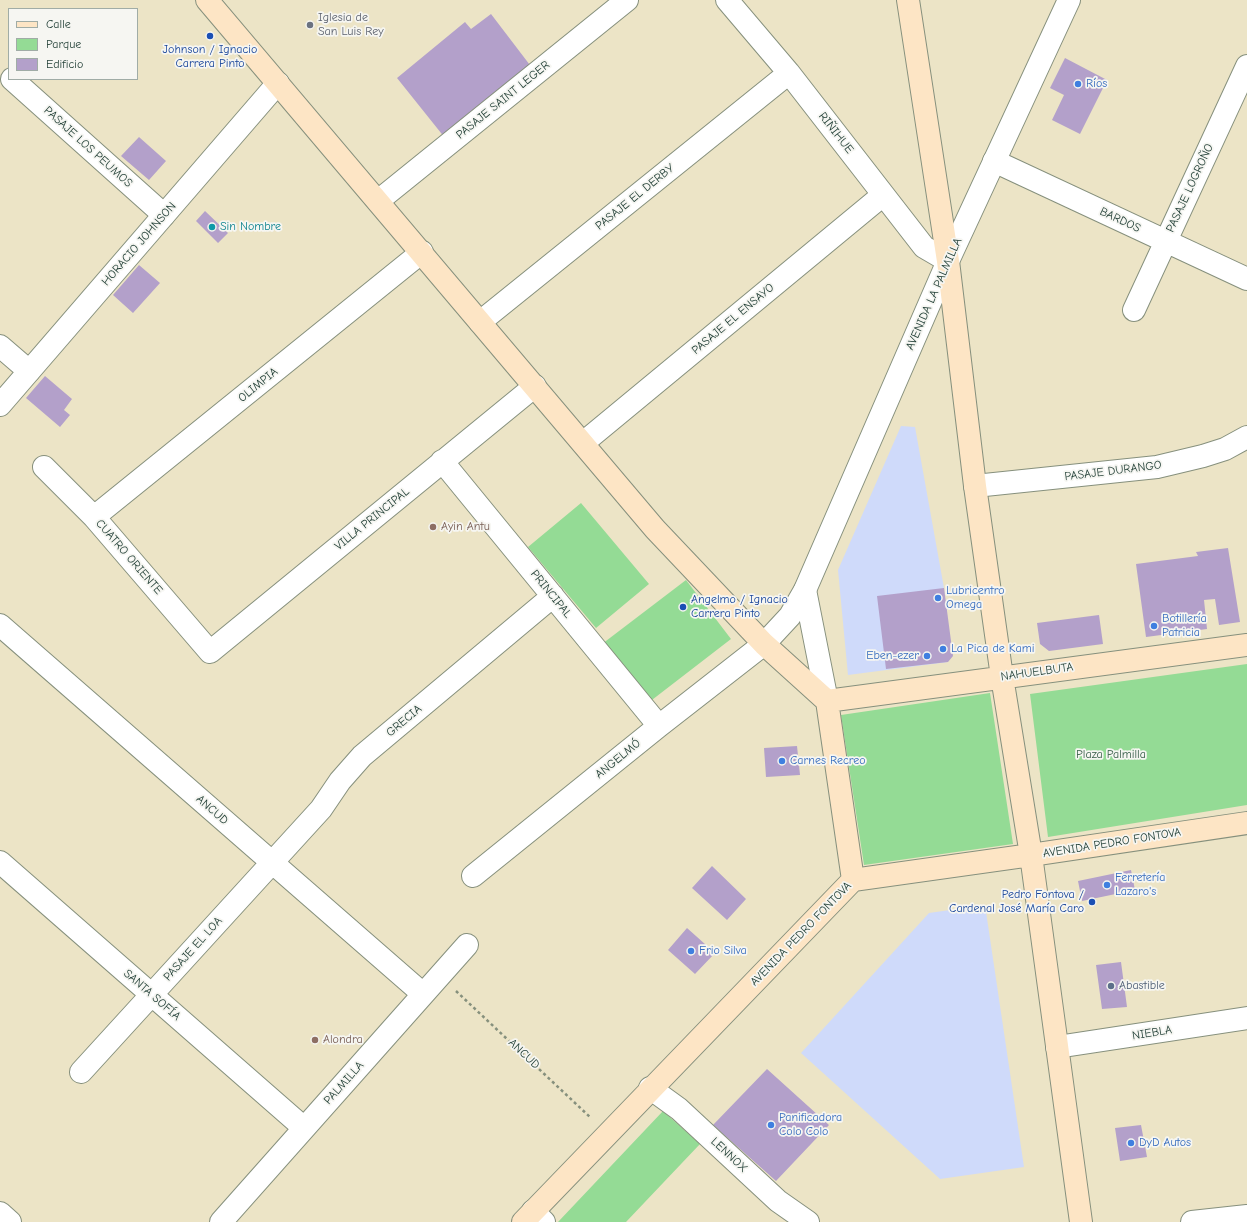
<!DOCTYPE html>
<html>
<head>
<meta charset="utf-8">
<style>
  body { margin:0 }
  #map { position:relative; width:1247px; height:1222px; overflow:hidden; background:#ece4c6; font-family:"Comic Neue",sans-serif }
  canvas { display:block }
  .legend { position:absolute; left:8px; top:8px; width:130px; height:72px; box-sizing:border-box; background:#f6f6f2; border:1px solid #a0aca6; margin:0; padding:5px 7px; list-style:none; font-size:12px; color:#1f3d34 }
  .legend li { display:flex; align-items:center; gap:8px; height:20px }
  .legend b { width:20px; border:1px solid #a0aca6 }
</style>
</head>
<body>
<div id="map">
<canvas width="1247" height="1222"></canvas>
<ul class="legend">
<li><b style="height:5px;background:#fde5c5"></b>Calle</li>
<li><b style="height:11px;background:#94db95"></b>Parque</li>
<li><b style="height:11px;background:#b3a0ca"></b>Edificio</li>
</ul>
</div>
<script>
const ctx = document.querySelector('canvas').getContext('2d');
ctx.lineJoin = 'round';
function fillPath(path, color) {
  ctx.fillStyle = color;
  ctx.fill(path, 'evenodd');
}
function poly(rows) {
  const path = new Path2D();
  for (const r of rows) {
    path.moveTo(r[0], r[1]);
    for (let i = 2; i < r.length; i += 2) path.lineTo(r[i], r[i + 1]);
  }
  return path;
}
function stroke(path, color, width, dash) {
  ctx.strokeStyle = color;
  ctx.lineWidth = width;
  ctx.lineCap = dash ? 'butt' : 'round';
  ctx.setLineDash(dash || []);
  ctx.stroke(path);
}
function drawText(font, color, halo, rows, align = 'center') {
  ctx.font = font + ' "Comic Neue",sans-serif';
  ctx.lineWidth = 3.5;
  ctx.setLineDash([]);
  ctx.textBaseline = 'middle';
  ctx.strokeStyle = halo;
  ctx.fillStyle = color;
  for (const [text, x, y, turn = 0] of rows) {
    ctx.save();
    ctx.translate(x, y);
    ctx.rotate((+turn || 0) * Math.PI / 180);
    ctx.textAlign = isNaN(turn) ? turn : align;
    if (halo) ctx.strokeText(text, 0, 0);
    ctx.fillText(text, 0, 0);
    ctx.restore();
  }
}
fillPath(poly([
  [901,426,915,427,944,588,948,662,848,675,838,570],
  [985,905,1024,1167,940,1179,801,1053,929,913]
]), '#cfdafa');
fillPath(poly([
  [581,503,649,584,596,628,528,547],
  [686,580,731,639,648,703,602,644],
  [1247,664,1247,805,1048,837,1030,694],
  [990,693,1013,844,864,865,841,715],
  [663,1111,700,1144,626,1222,558,1222]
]), '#94db95');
fillPath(poly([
  [491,14,536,73,449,143,397,78,465,22,471,29],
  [1065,58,1107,80,1080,134,1052,120,1064,95,1050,88],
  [139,137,166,161,149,180,121,156],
  [205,211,228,233,218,243,196,221],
  [139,265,160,283,133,313,113,295],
  [45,376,72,399,64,410,70,415,60,427,26,398],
  [1228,548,1240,622,1219,625,1215,599,1204,600,1207,629,1146,637,1136,564,1198,556,1196,552],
  [944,588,953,656,948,662,886,669,877,596],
  [1099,615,1103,644,1049,651,1040,644,1037,623],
  [797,746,800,775,766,777,764,748],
  [712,866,746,899,727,920,692,888],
  [1131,870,1135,890,1082,901,1078,881],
  [687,928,715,953,695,974,668,950],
  [1121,962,1127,1007,1102,1009,1096,965],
  [767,1069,829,1125,776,1181,713,1125],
  [1141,1125,1147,1157,1120,1161,1115,1128]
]), '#b3a0ca');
const minor = poly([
  [727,0,789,73,924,247,948,261],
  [12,79,164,215],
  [994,161,1247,279],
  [378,201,627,0],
  [1134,310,1247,66],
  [480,322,789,73],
  [0,346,29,371],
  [583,443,883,195],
  [442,461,659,726],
  [44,467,94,517,210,652,535,386],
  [975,486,1157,467,1203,456,1225,449,1247,437],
  [94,517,422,252],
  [805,590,827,701],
  [0,625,423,994],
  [0,862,304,1128],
  [473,876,659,726,764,644],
  [1057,1047,1247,1018],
  [81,1072,321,809,340,781,362,756,553,596],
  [650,1088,679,1109,778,1201,808,1222],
  [533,1211,544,1222],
  [0,1213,10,1222],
  [221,1222,467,945],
  [1192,1222,1247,1216]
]);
const tertiary = poly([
  [0,405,278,83],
  [764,644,790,616,805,590,948,261,1069,0]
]);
const secondary = poly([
  [207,0,655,529,764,644,827,701,853,880],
  [908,0,948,261,975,486,1002,677,1031,855,1081,1222],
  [827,701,1247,645],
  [523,1222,853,880,1031,855,1247,823]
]);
stroke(minor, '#86907d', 24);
stroke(tertiary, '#86907d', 24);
stroke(secondary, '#86907d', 24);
stroke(poly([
  [456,991,591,1118]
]), '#86907d', 2.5, [3, 3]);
stroke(minor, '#fff', 22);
stroke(tertiary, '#fff', 22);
stroke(secondary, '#fde5c5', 22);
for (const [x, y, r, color] of [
  [310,25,4,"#6b7280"],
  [210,36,4,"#1a4fb4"],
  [1078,84,4,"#3f7fe0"],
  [212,227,4,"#0f9aa8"],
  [433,527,4,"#8d6e63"],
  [938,598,4,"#3f7fe0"],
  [683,607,4,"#1a4fb4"],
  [1154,626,4,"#3f7fe0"],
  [943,649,4,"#3f7fe0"],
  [927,656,4,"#3f7fe0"],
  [782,761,4,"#3f7fe0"],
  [1107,885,4,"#3f7fe0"],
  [1092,902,4,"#1a4fb4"],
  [691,951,4,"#3f7fe0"],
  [1111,986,4,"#5c6f8a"],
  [315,1040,4,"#8d6e63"],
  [771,1125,4,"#3f7fe0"],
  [1131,1143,4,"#3f7fe0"]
]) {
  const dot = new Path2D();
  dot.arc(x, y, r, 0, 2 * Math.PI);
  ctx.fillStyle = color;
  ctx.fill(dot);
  stroke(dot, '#f6f6f2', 1.5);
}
drawText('12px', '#5b616d', '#f6f6f2', [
  ["Iglesia de",318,18],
  ["San Luis Rey",318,32]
], 'left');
drawText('12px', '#164399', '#f6f6f2', [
  ["Johnson / Ignacio",210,50],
  ["Carrera Pinto",210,64],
  ["Angelmo / Ignacio",691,600,"left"],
  ["Carrera Pinto",691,614,"left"],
  ["Pedro Fontova /",1084,895,"right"],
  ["Cardenal José María Caro",1084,909,"right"]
]);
drawText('12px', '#366cbe', '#f6f6f2', [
  ["Ríos",1086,84],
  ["Lubricentro",946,591],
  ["Omega",946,605],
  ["Botillería",1162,619],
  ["Patricia",1162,633],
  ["La Pica de Kami",951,649],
  ["Eben-ezer",919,656,"right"],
  ["Carnes Recreo",790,761],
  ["Ferretería",1115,878],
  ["Lazaro's",1115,892],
  ["Frio Silva",699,951],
  ["Panificadora",779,1118],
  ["Colo Colo",779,1132],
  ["DyD Autos",1139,1143]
], 'left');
drawText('12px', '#1f3d34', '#f6f6f2', [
  ["PASAJE SAINT LEGER",503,100,-39],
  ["RIÑIHUE",836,133,52],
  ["PASAJE LOS PEUMOS",88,147,42],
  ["PASAJE LOGROÑO",1190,188,-65],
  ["PASAJE EL DERBY",635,197,-39],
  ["BARDOS",1120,220,25],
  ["HORACIO JOHNSON",139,244,-49],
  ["AVENIDA LA PALMILLA",934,294,-66],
  ["PASAJE EL ENSAYO",733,319,-40],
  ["OLIMPIA",258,385,-39],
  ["PASAJE DURANGO",1113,471,-7],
  ["VILLA PRINCIPAL",372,519,-39],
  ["CUATRO ORIENTE",129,557,49],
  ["PRINCIPAL",551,594,51],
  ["NAHUELBUTA",1037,672,-8],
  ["GRECIA",404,721,-40],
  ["ANGELMÓ",618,759,-39],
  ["ANCUD",212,810,41],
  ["AVENIDA PEDRO FONTOVA",1112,843,-9],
  ["AVENIDA PEDRO FONTOVA",801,934,-46],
  ["PASAJE EL LOA",193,949,-48],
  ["SANTA SOFÍA",152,995,41],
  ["NIEBLA",1152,1033,-9],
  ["ANCUD",524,1054,43],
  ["PALMILLA",344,1083,-48],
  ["LENNOX",729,1155,43]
]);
drawText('12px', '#0d838f', '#f6f6f2', [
  ["Sin Nombre",220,227]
], 'left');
drawText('12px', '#785e54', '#f6f6f2', [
  ["Ayin Antu",441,527],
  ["Alondra",323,1040]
], 'left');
drawText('12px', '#365d47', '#f6f6f2', [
  ["Plaza Palmilla",1111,755]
]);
drawText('12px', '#4e5e75', '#f6f6f2', [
  ["Abastible",1119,986]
], 'left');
</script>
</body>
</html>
